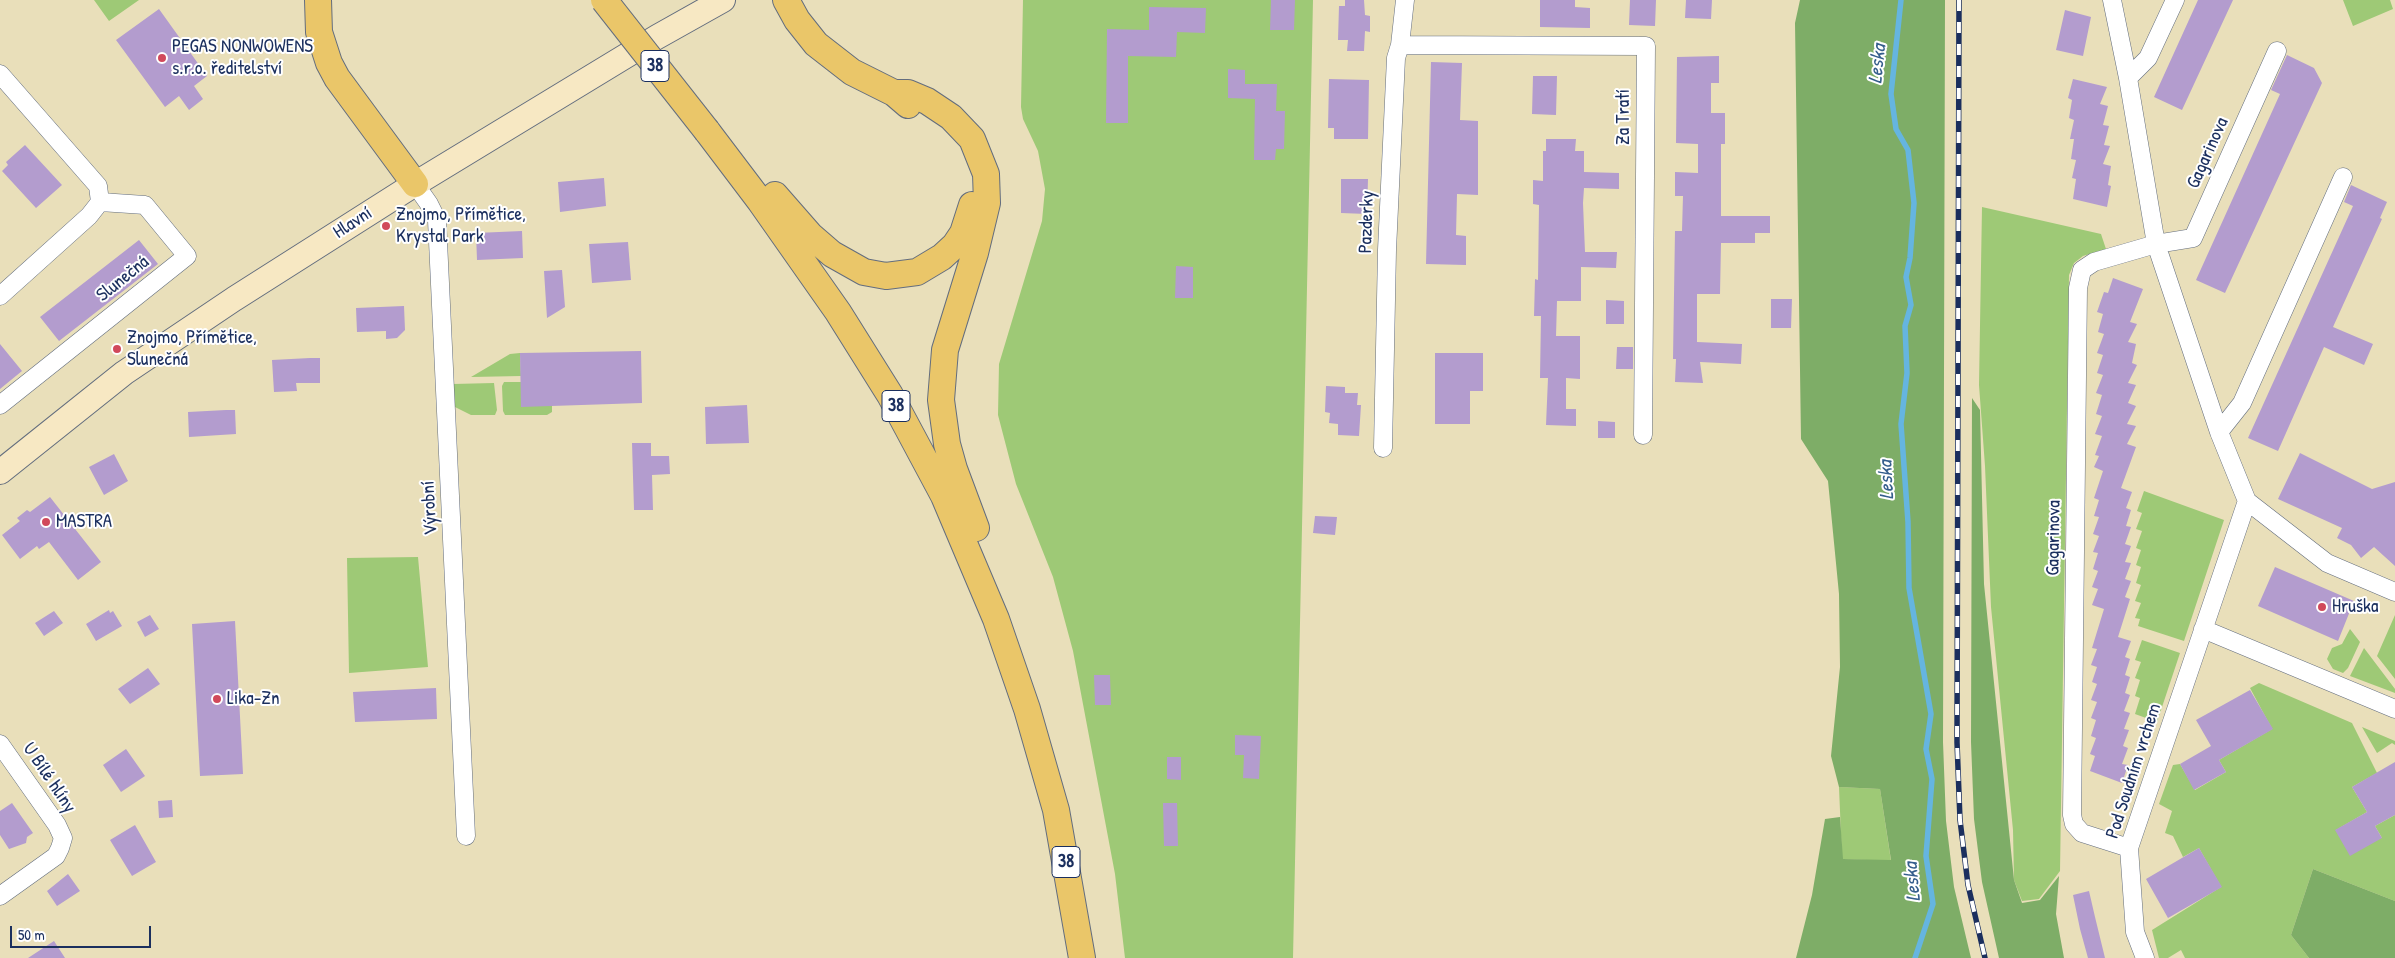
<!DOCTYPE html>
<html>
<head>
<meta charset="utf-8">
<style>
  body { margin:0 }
  #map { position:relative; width:2395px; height:958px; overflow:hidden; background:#e9dfba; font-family:"Patrick Hand",sans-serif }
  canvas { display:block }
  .scale { position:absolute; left:10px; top:926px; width:141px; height:22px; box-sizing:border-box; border:2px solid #1b2f5e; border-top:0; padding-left:6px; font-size:15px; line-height:18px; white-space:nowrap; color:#1b2f5e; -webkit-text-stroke:4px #fff; paint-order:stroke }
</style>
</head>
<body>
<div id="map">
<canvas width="2395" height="958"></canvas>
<div class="scale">50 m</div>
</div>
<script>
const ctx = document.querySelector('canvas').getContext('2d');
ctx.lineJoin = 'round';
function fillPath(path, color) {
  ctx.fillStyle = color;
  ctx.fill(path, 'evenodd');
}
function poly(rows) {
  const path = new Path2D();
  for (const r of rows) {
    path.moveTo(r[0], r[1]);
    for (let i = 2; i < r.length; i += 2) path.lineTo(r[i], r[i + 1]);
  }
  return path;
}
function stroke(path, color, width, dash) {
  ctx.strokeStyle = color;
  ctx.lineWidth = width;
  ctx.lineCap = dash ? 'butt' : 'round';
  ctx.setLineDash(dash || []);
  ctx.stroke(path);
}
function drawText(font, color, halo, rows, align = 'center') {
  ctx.font = font + ' "Patrick Hand",sans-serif';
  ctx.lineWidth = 4;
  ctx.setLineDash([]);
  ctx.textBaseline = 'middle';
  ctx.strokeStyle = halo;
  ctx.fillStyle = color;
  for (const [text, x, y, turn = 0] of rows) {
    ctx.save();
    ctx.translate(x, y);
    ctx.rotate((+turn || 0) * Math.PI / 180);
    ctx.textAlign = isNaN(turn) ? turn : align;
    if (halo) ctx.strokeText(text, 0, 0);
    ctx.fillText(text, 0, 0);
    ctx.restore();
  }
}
fillPath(poly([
  [94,0,139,0,109,21],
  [1023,0,1313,0,1293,958,1125,958,1115,874,1073,651,1053,577,1016,484,998,415,999,364,1042,221,1045,189,1038,151,1023,119,1021,107],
  [2343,0,2390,0,2393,9,2353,26],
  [1982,207,2101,234,2106,249,2083,256,2074,263,2069,275,2060,871,2039,899,2022,901,2014,880,2013,830,1991,607,1985,466,1979,385],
  [520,353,521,376,471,377,510,354],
  [504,382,521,382,552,406,552,412,547,415,505,415,503,411,502,386],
  [494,383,497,410,495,415,471,415,453,406,453,384],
  [2144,491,2224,520,2184,641,2138,626,2140,619,2135,618,2141,603,2135,601,2141,585,2136,583,2141,567,2136,565,2141,550,2136,548,2142,531,2136,529,2142,513,2137,511],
  [418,557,428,667,349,673,347,558],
  [2395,615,2395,679,2377,656],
  [2350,629,2360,642,2348,668,2343,673,2333,669,2327,659,2332,648,2342,644],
  [2142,640,2180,653,2157,722,2135,714,2140,698,2135,696,2140,680,2135,678,2141,662,2135,660],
  [2364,648,2395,689,2395,693,2350,676],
  [2259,683,2352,723,2377,773,2352,787,2367,812,2336,830,2382,838,2375,826,2395,815,2395,901,2313,869,2291,935,2309,958,2185,958,2181,950,2168,958,2159,958,2152,930,2221,887,2199,848,2183,857,2173,836,2165,833,2172,811,2159,804,2173,765,2180,764,2195,790,2226,772,2219,760,2272,729,2250,688],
  [2362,727,2395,741,2395,745,2392,743,2377,753],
  [1839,787,1880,789,1891,861,1842,859]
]), '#9ec976');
fillPath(poly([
  [1800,0,1945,0,1943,742,1946,821,1954,887,1971,958,1796,958,1812,895,1825,819,1840,817,1843,859,1891,860,1880,789,1839,787,1831,756,1840,667,1839,594,1828,481,1801,439,1795,23],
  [1972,398,1980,410,1984,584,2014,880,2022,903,2040,900,2059,876,2056,914,2064,958,1999,958,1982,882,1974,819,1971,742],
  [2313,869,2395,901,2395,958,2309,958,2291,935]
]), '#7ead67');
stroke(poly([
  [1901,0,1891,94,1896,129,1908,150,1914,203,1910,258,1906,277,1911,305,1905,326,1907,373,1901,424,1908,522,1909,588,1931,714,1926,749,1932,779,1926,856,1933,904,1915,958]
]), '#65b5e0', 5.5);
fillPath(poly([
  [1271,0,1295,0,1294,30,1270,30],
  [1345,0,1364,0,1365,15,1370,16,1370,32,1365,31,1364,51,1347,51,1348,40,1338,40,1339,6,1345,6],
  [1540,0,1575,0,1575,7,1590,8,1590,28,1540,27],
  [1630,0,1656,0,1655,26,1629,25],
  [1686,0,1712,0,1711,19,1685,18],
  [2198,0,2233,0,2182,110,2154,97],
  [1149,7,1206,8,1205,33,1177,32,1176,57,1128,56,1128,123,1106,123,1107,29,1149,30],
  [159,9,207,76,194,86,203,99,189,110,179,96,165,107,116,40],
  [2065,10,2091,17,2083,56,2056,50],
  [2287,55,2314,68,2322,83,2225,293,2196,280,2280,94,2271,90],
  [1719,56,1719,83,1711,83,1711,113,1725,113,1725,144,1721,144,1721,216,1770,216,1770,233,1755,233,1755,243,1721,243,1720,294,1697,294,1697,342,1742,344,1741,364,1700,362,1703,383,1675,382,1676,359,1673,359,1675,231,1682,231,1683,196,1675,196,1675,172,1698,173,1698,144,1676,143,1677,57],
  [1431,62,1462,63,1460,120,1478,121,1478,195,1457,194,1456,235,1466,236,1466,265,1426,264],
  [1228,69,1245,70,1245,84,1277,84,1276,111,1285,111,1284,149,1276,149,1275,160,1254,160,1255,99,1228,98],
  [1533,76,1557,76,1556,115,1532,114],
  [1329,79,1369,80,1368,139,1334,139,1334,128,1328,128],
  [2073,79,2107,87,2100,104,2108,106,2103,125,2109,126,2104,145,2110,146,2103,164,2111,166,2108,185,2111,186,2107,207,2073,199,2076,179,2072,178,2076,160,2071,159,2074,139,2070,139,2074,120,2069,118,2072,100,2068,98],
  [1546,139,1576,139,1575,151,1584,151,1584,172,1619,173,1619,189,1584,188,1583,203,1585,252,1617,252,1616,268,1581,267,1581,301,1557,301,1556,336,1580,336,1580,379,1566,378,1566,409,1576,409,1576,426,1546,425,1548,378,1540,378,1541,316,1534,316,1535,279,1538,280,1539,205,1533,204,1533,180,1543,181,1543,151,1546,151],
  [25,145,62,185,36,208,2,171,8,165,6,162],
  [604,178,606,206,560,212,558,182],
  [1341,179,1368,179,1367,214,1341,213],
  [2351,185,2387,202,2380,218,2382,219,2333,327,2373,344,2364,365,2324,347,2278,451,2248,438,2353,206,2344,202],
  [522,231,523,258,477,260,476,233],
  [139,240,158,264,59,341,40,317],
  [628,242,631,280,592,283,589,244],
  [1176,266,1193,267,1193,298,1175,298],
  [562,270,565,307,547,318,544,271],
  [2113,278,2143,289,2130,322,2137,324,2128,342,2136,344,2132,363,2137,365,2128,383,2136,385,2128,403,2136,406,2127,424,2136,426,2127,444,2136,447,2121,488,2132,492,2126,508,2131,510,2126,526,2131,527,2125,544,2131,546,2125,562,2131,563,2125,579,2131,581,2125,597,2130,599,2118,637,2131,641,2125,657,2130,659,2125,675,2130,677,2125,693,2130,695,2124,711,2130,713,2124,729,2129,730,2123,746,2128,748,2122,764,2128,765,2122,783,2090,771,2095,756,2090,754,2096,738,2091,736,2096,720,2091,718,2097,702,2091,700,2097,684,2092,682,2097,667,2091,665,2097,649,2092,648,2104,609,2092,605,2098,589,2092,587,2098,571,2093,569,2098,553,2093,552,2099,536,2093,534,2099,517,2094,516,2099,500,2094,498,2103,471,2094,467,2099,456,2095,455,2102,436,2095,434,2102,416,2096,414,2102,395,2096,393,2103,375,2097,373,2103,355,2097,353,2104,334,2098,332,2103,314,2097,312,2104,292,2108,293],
  [1771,299,1792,299,1791,328,1771,328],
  [1606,300,1624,301,1624,324,1606,324],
  [404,306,405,330,397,338,386,339,386,331,357,332,356,308],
  [0,344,22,371,0,389],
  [1617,347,1633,347,1633,369,1616,369],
  [641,351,642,403,521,407,520,353],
  [1435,353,1483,353,1483,391,1470,391,1470,424,1435,424],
  [310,358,320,358,320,383,296,383,297,391,274,392,272,360],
  [1326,386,1345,387,1345,393,1358,393,1357,405,1361,405,1359,436,1338,435,1338,424,1329,423,1330,413,1325,412],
  [747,405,749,443,706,444,705,407],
  [226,410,235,410,236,434,189,437,188,412],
  [1598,421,1615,422,1615,438,1598,438],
  [632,443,651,443,651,456,669,456,670,474,652,475,653,510,634,510],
  [2300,453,2372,489,2395,482,2395,566,2374,547,2361,558,2351,545,2337,538,2342,528,2278,499],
  [114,454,128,481,104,495,89,467],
  [50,497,101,562,78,580,49,542,39,549,37,546,20,559,2,535,20,521,17,518,27,510,30,512],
  [1315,516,1337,517,1335,535,1313,533],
  [2275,567,2354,601,2338,641,2258,606],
  [109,610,110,613,113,611,122,626,96,641,86,624],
  [54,611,63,623,44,636,35,623],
  [150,615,159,629,145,637,137,622],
  [235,621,243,774,200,776,192,624],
  [148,668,160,684,130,704,118,689],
  [1094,675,1110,675,1111,705,1095,705],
  [436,688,437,719,355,722,353,692],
  [2250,690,2273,729,2219,760,2226,772,2194,790,2180,764,2211,746,2196,720],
  [1235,735,1261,736,1259,779,1243,778,1244,755,1235,755],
  [126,749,145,776,121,792,103,765],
  [1167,757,1181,757,1181,780,1167,779],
  [2395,762,2395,815,2375,826,2382,838,2350,856,2335,830,2367,812,2352,787],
  [172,800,173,817,159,818,158,801],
  [12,803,33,833,27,837,26,843,9,849,0,835,0,811],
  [1163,803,1177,803,1178,846,1164,846],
  [135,825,156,862,132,876,110,840],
  [2199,848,2222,887,2168,918,2146,879],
  [68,874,80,891,57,906,47,891],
  [2089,891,2095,917,2105,958,2088,958,2080,929,2073,895],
  [54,941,65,958,28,958]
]), '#b39cce');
const street = poly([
  [2112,0,2128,78,2156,244,2219,432,2247,501,2327,563,2395,592],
  [1400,45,1646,46,1643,435],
  [0,74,98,186,100,202],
  [2128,78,2148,58,2175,0],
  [415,184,429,204,437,220,466,836],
  [0,296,89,216,100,202],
  [0,405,187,256,145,205,100,202],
  [2219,432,2242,403,2343,177],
  [1383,448,1387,250,1396,58,1400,45,1405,0],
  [2203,629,2395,709],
  [0,744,57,825,63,838,60,848,56,856,0,896],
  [2129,848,2082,833,2074,824,2072,815,2078,288,2082,270,2094,262,2156,244,2193,238,2277,51],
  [2145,958,2135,932,2129,848,2247,501]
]);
const secondary = poly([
  [0,472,124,373,234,299,415,184,657,37,723,0]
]);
const primary = poly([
  [318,0,319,32,329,63,337,78,415,184],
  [786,0,797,20,816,44,852,72,894,93,908,105],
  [894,93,908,93,927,101,951,117,972,139,986,174,987,203,975,253,945,350,941,400,947,444,954,469,976,528],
  [707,131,760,201,838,312,890,395,944,496,996,619,1027,709,1056,810,1082,958],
  [775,195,810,235,832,254,864,272,886,276,917,272,942,257,955,245,963,233,972,205]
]);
stroke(street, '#636d7e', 19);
stroke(secondary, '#636d7e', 26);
stroke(primary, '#636d7e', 28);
stroke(street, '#fff', 18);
stroke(secondary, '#f7e8c3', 24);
stroke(primary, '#eac669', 26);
const rail = poly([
  [1959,0,1957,742,1960,820,1968,885,1985,958]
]);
stroke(rail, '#1b2f5e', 5.5);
stroke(rail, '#fff', 4, [11]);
const primaryBridge = poly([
  [604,0,707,131]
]);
stroke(primaryBridge, '#636d7e', 28, []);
stroke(primaryBridge, '#eac669', 26);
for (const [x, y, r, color] of [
  [162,58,5,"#d1495b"],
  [386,226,5,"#d1495b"],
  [117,349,5,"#d1495b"],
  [46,522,5,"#d1495b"],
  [2322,607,5,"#d1495b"],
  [217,699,5,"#d1495b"]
]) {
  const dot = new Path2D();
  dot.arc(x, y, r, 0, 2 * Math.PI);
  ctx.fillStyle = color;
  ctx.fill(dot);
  stroke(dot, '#fff', 2);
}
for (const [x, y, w] of [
  [655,66,28],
  [896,406,28],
  [1066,862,28]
]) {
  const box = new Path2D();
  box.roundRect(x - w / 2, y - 15.5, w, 31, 4);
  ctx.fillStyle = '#fff';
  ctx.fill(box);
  stroke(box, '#1b2f5e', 1);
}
drawText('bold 18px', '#1b2f5e', null, [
  ["38",655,66],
  ["38",896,406],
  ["38",1066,862]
]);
drawText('19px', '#1b2f5e', '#fff', [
  ["PEGAS NONWOWENS",172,47],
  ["s.r.o. ředitelství",172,69],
  ["Znojmo, Přímětice,",396,215],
  ["Krystal Park",396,237],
  ["Znojmo, Přímětice,",127,338],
  ["Slunečná",127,360],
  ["MASTRA",56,522],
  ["Hruška",2332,607],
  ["Lika-Zn",227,699]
], 'left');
drawText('19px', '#1b2f5e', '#fff', [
  ["Za Tratí",1624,117,-90],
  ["Gagarinova",2208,153,-66],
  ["Pazderky",1367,222,-88],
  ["Hlavní",353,223,-33],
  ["Slunečná",123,279,-39],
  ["Výrobní",430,508,-93],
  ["Gagarinova",2054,538,-89],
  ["Pod Soudním vrchem",2134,771,-72],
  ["U Bílé hlíny",49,778,56]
]);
drawText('italic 20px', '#355e8c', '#fff', [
  ["Leska",1878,64,-84],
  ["Leska",1887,480,-93],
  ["Leska",1913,882,-95]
]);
</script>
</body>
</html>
